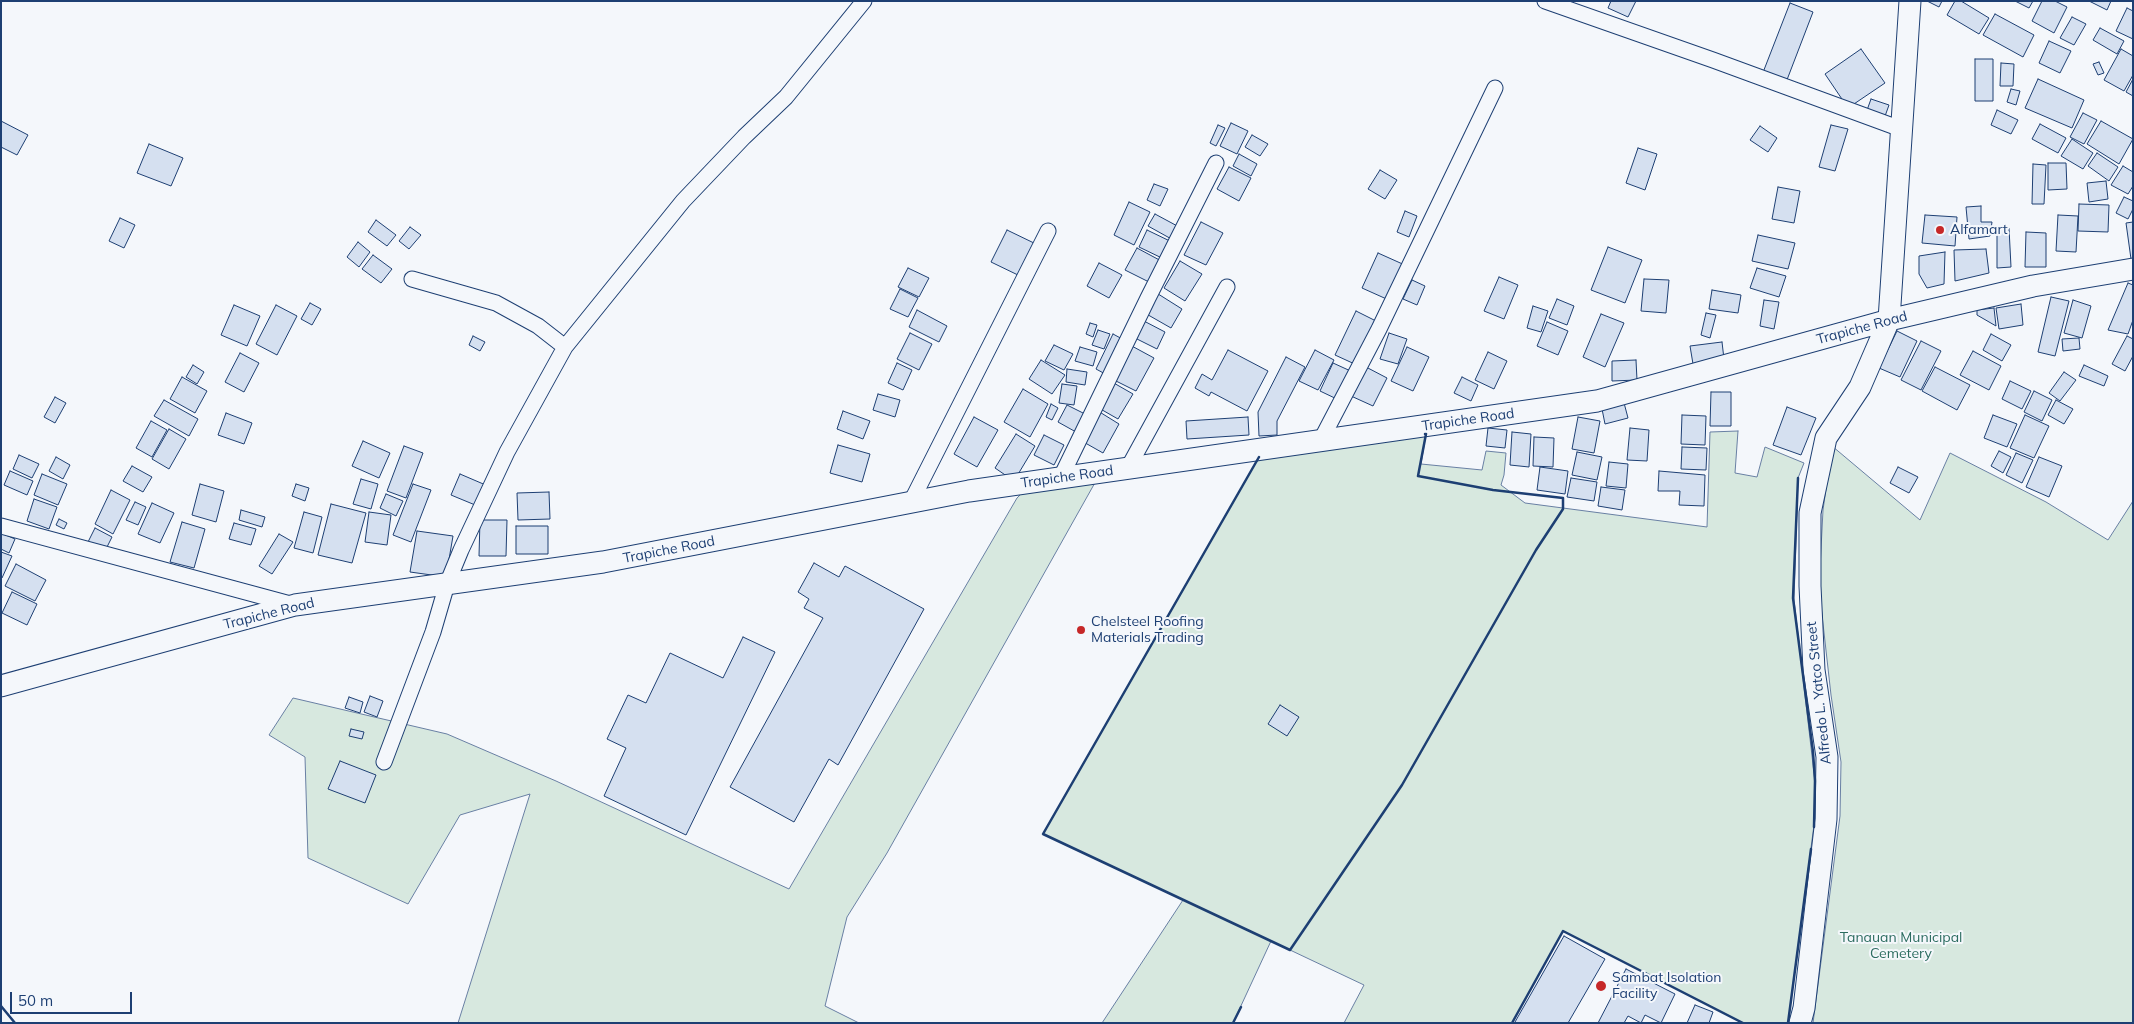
<!DOCTYPE html>
<html>
<head>
<meta charset="utf-8">
<style>
  body { margin:0 }
  #map { position:relative; width:2134px; height:1024px; overflow:hidden; background:#f4f7fb; font-family:Mulish,sans-serif }
  canvas { display:block }
  .frame { position:absolute; inset:0; border:2px solid #1d3f73; pointer-events:none }
  .scale { position:absolute; left:10px; top:992px; width:122px; height:22px; box-sizing:border-box; border:2px solid #1d3f73; border-top:0; padding-left:6px; font-size:15px; line-height:18px; white-space:nowrap; color:#1d3f73; -webkit-text-stroke:4px #f4f7fb; paint-order:stroke }
</style>
</head>
<body>
<div id="map">
<canvas width="2134" height="1024"></canvas>
<div class="frame"></div>
<div class="scale">50 m</div>
</div>
<script>
const ctx = document.querySelector('canvas').getContext('2d');
ctx.lineJoin = 'round';
function fillPath(path, color) {
  ctx.fillStyle = color;
  ctx.fill(path, 'evenodd');
}
function poly(rows) {
  const path = new Path2D();
  for (const r of rows) {
    path.moveTo(r[0], r[1]);
    for (let i = 2; i < r.length; i += 2) path.lineTo(r[i], r[i + 1]);
  }
  return path;
}
function stroke(path, color, width, dash) {
  ctx.strokeStyle = color;
  ctx.lineWidth = width;
  ctx.lineCap = dash ? 'butt' : 'round';
  ctx.setLineDash(dash || []);
  ctx.stroke(path);
}
function drawText(font, color, halo, rows, align = 'center') {
  ctx.font = font + ' Mulish,sans-serif';
  ctx.lineWidth = 4;
  ctx.setLineDash([]);
  ctx.textBaseline = 'middle';
  ctx.strokeStyle = halo;
  ctx.fillStyle = color;
  for (const [text, x, y, turn = 0] of rows) {
    ctx.save();
    ctx.translate(x, y);
    ctx.rotate((+turn || 0) * Math.PI / 180);
    ctx.textAlign = isNaN(turn) ? turn : align;
    if (halo) ctx.strokeText(text, 0, 0);
    ctx.fillText(text, 0, 0);
    ctx.restore();
  }
}
const green = poly([
  [1738,431,1735,473,1757,477,1765,447,1804,463,1798,478,1794,600,1815,782,1814,825,1788,1023,1743,1023,1563,931,1512,1023,1344,1023,1364,985,1271,941,1233,1023,1102,1023,1183,900,1043,834,1259,457,1426,434,1421,464,1482,470,1486,451,1506,453,1504,475,1501,485,1525,503,1707,527,1710,432,1738,431],
  [1832,446,1920,520,1950,453,2046,502,2108,540,2133,501,2133,1023,1813,1023,1840,816,1841,762,1831,695,1819,588,1823,510,1832,446],
  [1101,472,887,853,847,917,825,1006,859,1023,458,1023,530,794,460,815,408,904,308,858,305,757,269,735,293,698,447,734,556,781,789,889,1017,498,1033,482,1101,472]
]);
fillPath(green, '#d7e8df');
stroke(green, '#687fa3', 1);
const building = poly([
  [1611,1,1636,1,1628,17,1608,8,1611,1],
  [1927,1,1942,1,1939,7,1927,1],
  [1955,1,1961,1,1989,18,1979,34,1947,15,1955,1],
  [2015,1,2033,1,2029,8,2015,1],
  [2042,1,2055,1,2067,7,2054,33,2032,21,2042,1],
  [2089,1,2111,1,2107,10,2089,1],
  [1790,3,1813,12,1785,85,1762,75,1790,3],
  [2127,8,2133,11,2133,39,2116,31,2127,8],
  [1995,14,2034,35,2023,57,1983,35,1995,14],
  [2072,17,2086,24,2074,45,2060,38,2072,17],
  [2100,28,2124,41,2117,54,2093,40,2100,28],
  [2049,41,2071,51,2060,73,2039,63,2049,41],
  [1861,49,1885,83,1848,108,1825,74,1861,49],
  [2121,49,2133,56,2133,75,2124,91,2104,80,2121,49],
  [1975,59,1993,59,1993,101,1975,101,1975,59],
  [2099,62,2104,73,2098,75,2093,64,2099,62],
  [2001,63,2014,64,2013,86,2000,86,2001,63],
  [2038,79,2084,100,2072,128,2025,108,2038,79],
  [2133,79,2133,96,2126,92,2133,79],
  [2011,89,2020,91,2016,105,2007,102,2011,89],
  [1871,99,1889,105,1884,119,1866,113,1871,99],
  [1997,110,2018,120,2011,134,1991,125,1997,110],
  [2083,113,2097,120,2084,144,2070,137,2083,113],
  [1,121,28,135,17,155,1,147,1,121],
  [2101,121,2133,139,2119,164,2087,144,2101,121],
  [1231,123,1248,131,1237,154,1220,146,1231,123],
  [2040,124,2066,138,2058,153,2032,139,2040,124],
  [1218,125,1225,128,1216,146,1210,143,1218,125],
  [1831,125,1848,129,1835,171,1819,167,1831,125],
  [1760,126,1777,138,1768,152,1750,140,1760,126],
  [1252,135,1268,144,1260,156,1245,147,1252,135],
  [2072,139,2093,153,2083,169,2061,156,2072,139],
  [149,144,183,158,171,186,137,173,149,144],
  [1638,148,1657,154,1645,190,1626,183,1638,148],
  [2097,153,2118,167,2109,181,2088,166,2097,153],
  [1239,154,1257,164,1251,176,1233,166,1239,154],
  [2048,163,2066,163,2067,189,2048,190,2048,163],
  [2033,164,2046,165,2044,204,2032,204,2033,164],
  [2123,166,2133,172,2133,186,2128,194,2111,185,2123,166],
  [1229,167,1251,178,1239,201,1217,189,1229,167],
  [1380,170,1397,180,1385,199,1368,189,1380,170],
  [2106,181,2108,199,2089,202,2087,183,2106,181],
  [1154,184,1168,189,1160,206,1147,200,1154,184],
  [1778,187,1800,191,1794,223,1772,219,1778,187],
  [2124,197,2133,201,2133,209,2128,219,2116,213,2124,197],
  [1129,202,1150,212,1134,245,1114,235,1129,202],
  [2079,204,2109,205,2108,232,2078,231,2079,204],
  [1981,206,1981,222,1992,222,1990,236,1969,239,1966,207,1981,206],
  [1405,211,1417,216,1409,237,1397,232,1405,211],
  [1155,214,1181,228,1175,241,1148,226,1155,214],
  [1925,215,1957,217,1955,246,1922,243,1925,215],
  [2058,215,2078,216,2076,252,2056,251,2058,215],
  [120,218,135,225,124,248,109,241,120,218],
  [376,220,396,235,387,246,368,232,376,220],
  [1201,222,1223,233,1206,265,1184,255,1201,222],
  [2133,222,2133,259,2131,259,2126,223,2133,222],
  [410,227,421,235,409,249,399,241,410,227],
  [1997,228,2009,228,2011,267,1997,268,1997,228],
  [1007,230,1036,244,1020,276,991,262,1007,230],
  [1147,230,1174,243,1166,260,1139,247,1147,230],
  [2026,232,2046,233,2046,267,2025,267,2026,232],
  [1758,235,1795,243,1788,269,1752,261,1758,235],
  [358,242,370,252,359,267,347,257,358,242],
  [1608,247,1642,260,1625,303,1591,290,1608,247],
  [1137,248,1165,263,1153,284,1125,270,1137,248],
  [1986,249,1989,273,1955,281,1954,250,1986,249],
  [1945,252,1944,284,1927,288,1919,274,1919,256,1945,252],
  [1378,253,1407,266,1391,301,1362,288,1378,253],
  [373,255,392,269,381,283,362,269,373,255],
  [1180,261,1202,274,1185,301,1164,288,1180,261],
  [1099,263,1122,275,1109,298,1087,286,1099,263],
  [908,268,929,278,919,297,898,287,908,268],
  [1757,268,1786,276,1779,297,1750,288,1757,268],
  [1499,277,1518,285,1504,319,1484,311,1499,277],
  [1644,279,1669,280,1666,313,1641,311,1644,279],
  [1412,280,1425,286,1417,305,1403,299,1412,280],
  [2128,283,2133,285,2133,320,2128,334,2108,330,2128,283],
  [900,289,918,298,908,317,890,309,900,289],
  [1712,290,1741,295,1738,313,1709,309,1712,290],
  [1155,292,1182,309,1171,328,1143,312,1155,292],
  [2051,297,2069,301,2055,356,2038,352,2051,297],
  [1557,299,1574,306,1567,325,1549,318,1557,299],
  [1764,300,1779,302,1774,329,1760,326,1764,300],
  [2073,300,2091,306,2082,338,2064,333,2073,300],
  [310,303,321,309,312,325,301,319,310,303],
  [2021,304,2023,325,1999,329,1996,308,2021,304],
  [234,305,260,316,247,346,221,335,234,305],
  [276,305,297,316,277,355,256,344,276,305],
  [1533,306,1548,311,1541,332,1527,328,1533,306],
  [1994,308,1996,326,1977,315,1977,310,1994,308],
  [917,310,947,326,939,342,909,327,917,310],
  [1356,311,1380,323,1359,366,1335,355,1356,311],
  [1706,313,1716,315,1710,338,1701,335,1706,313],
  [1601,314,1624,323,1605,367,1583,357,1601,314],
  [1142,320,1165,332,1157,349,1133,337,1142,320],
  [1547,322,1568,331,1558,355,1537,346,1547,322],
  [1090,323,1097,325,1093,337,1086,334,1090,323],
  [1098,330,1110,334,1104,349,1092,345,1098,330],
  [1897,331,1917,341,1900,377,1879,368,1897,331],
  [910,333,932,344,919,370,897,359,910,333],
  [1389,333,1407,339,1398,364,1380,359,1389,333],
  [1113,334,1126,341,1109,376,1096,369,1113,334],
  [1991,334,2011,345,2002,361,1983,350,1991,334],
  [473,336,485,342,480,351,469,345,473,336],
  [2127,336,2133,339,2133,356,2125,371,2112,364,2127,336],
  [2079,338,2080,349,2063,351,2062,339,2079,338],
  [1921,341,1941,351,1921,390,1901,380,1921,341],
  [1722,342,1724,359,1693,364,1690,346,1722,342],
  [1054,345,1073,354,1064,370,1045,361,1054,345],
  [1130,345,1154,358,1136,391,1112,379,1130,345],
  [1080,347,1097,352,1093,366,1075,361,1080,347],
  [1407,347,1429,357,1413,391,1391,381,1407,347],
  [1228,350,1268,371,1247,411,1211,392,1209,396,1195,388,1202,374,1212,380,1228,350],
  [1315,350,1334,360,1318,390,1299,381,1315,350],
  [1973,351,2001,366,1989,390,1960,375,1973,351],
  [1488,352,1507,361,1494,389,1475,380,1488,352],
  [240,353,259,363,244,392,225,382,240,353],
  [1286,357,1305,367,1277,421,1277,435,1259,436,1258,412,1286,357],
  [1041,360,1065,375,1052,394,1029,379,1041,360],
  [1636,360,1637,380,1612,381,1612,361,1636,360],
  [897,363,912,370,903,390,888,383,897,363],
  [1333,363,1355,373,1341,401,1320,391,1333,363],
  [193,365,204,372,197,384,186,377,193,365],
  [2084,365,2108,376,2104,386,2079,376,2084,365],
  [1366,367,1387,378,1373,406,1351,396,1366,367],
  [1935,367,1970,385,1957,410,1922,391,1935,367],
  [1067,369,1087,372,1085,385,1066,382,1067,369],
  [2064,372,2076,380,2060,401,2049,393,2064,372],
  [182,377,207,391,195,413,170,399,182,377],
  [1462,377,1478,385,1471,401,1454,393,1462,377],
  [2010,381,2031,391,2022,409,2002,399,2010,381],
  [1112,382,1133,394,1118,419,1097,407,1112,382],
  [1062,384,1077,386,1074,405,1059,403,1062,384],
  [1023,389,1048,404,1030,437,1004,422,1023,389],
  [2034,391,2052,400,2042,421,2024,412,2034,391],
  [1711,392,1731,392,1731,426,1710,426,1711,392],
  [878,394,900,400,895,417,873,410,878,394],
  [55,397,66,403,55,423,44,417,55,397],
  [1623,399,1628,418,1605,424,1601,404,1623,399],
  [164,400,198,419,189,436,154,416,164,400],
  [2056,400,2073,409,2064,424,2048,415,2056,400],
  [1051,404,1058,408,1052,420,1046,417,1051,404],
  [1067,405,1085,414,1076,432,1058,422,1067,405],
  [1787,407,1816,418,1801,455,1773,445,1787,407],
  [843,411,870,421,863,439,837,429,843,411],
  [1098,411,1119,424,1103,453,1080,440,1098,411],
  [226,413,252,423,244,444,218,435,226,413],
  [1682,415,1706,416,1705,445,1681,444,1682,415],
  [1993,415,2017,424,2007,447,1984,438,1993,415],
  [2025,415,2049,426,2034,458,2010,448,2025,415],
  [974,417,998,430,977,467,954,454,974,417],
  [1248,417,1249,435,1187,439,1186,421,1248,417],
  [1578,417,1600,421,1594,453,1572,449,1578,417],
  [151,421,167,430,152,457,136,448,151,421],
  [1488,428,1507,430,1505,448,1486,446,1488,428],
  [1630,428,1649,430,1647,461,1627,460,1630,428],
  [169,429,186,439,169,469,152,459,169,429],
  [1512,432,1531,434,1529,467,1510,465,1512,432],
  [1016,434,1035,446,1014,481,995,468,1016,434],
  [1044,435,1064,445,1054,465,1034,455,1044,435],
  [1534,437,1554,438,1553,467,1533,466,1534,437],
  [363,441,390,453,379,478,352,466,363,441],
  [838,445,870,454,862,482,830,473,838,445],
  [404,446,423,453,406,498,387,491,404,446],
  [1682,447,1707,448,1706,470,1681,469,1682,447],
  [1999,451,2011,457,2003,473,1991,466,1999,451],
  [1577,452,1602,457,1597,480,1572,475,1577,452],
  [2016,453,2033,460,2022,483,2006,475,2016,453],
  [19,455,39,464,32,478,13,469,19,455],
  [56,457,70,465,63,479,49,471,56,457],
  [2039,457,2062,466,2049,497,2026,487,2039,457],
  [1609,462,1628,464,1626,488,1606,486,1609,462],
  [132,466,152,477,143,492,123,481,132,466],
  [1540,467,1568,471,1565,494,1537,490,1540,467],
  [1898,467,1918,477,1909,493,1890,483,1898,467],
  [10,471,33,481,27,495,4,485,10,471],
  [1659,471,1705,475,1704,506,1679,505,1680,491,1658,491,1659,471],
  [42,474,67,484,58,505,34,495,42,474],
  [460,474,488,486,480,507,451,495,460,474],
  [1571,478,1597,482,1594,501,1567,497,1571,478],
  [361,479,378,484,371,509,353,504,361,479],
  [200,484,224,491,216,522,192,515,200,484],
  [296,484,309,488,305,501,292,496,296,484],
  [413,484,431,490,411,542,393,535,413,484],
  [1601,487,1625,490,1622,510,1598,506,1601,487],
  [111,490,130,500,113,534,95,524,111,490],
  [549,492,550,519,518,520,517,493,549,492],
  [386,494,403,501,396,516,380,508,386,494],
  [34,499,57,507,49,529,27,521,34,499],
  [135,502,146,507,138,525,126,520,135,502],
  [152,503,174,513,160,543,138,534,152,503],
  [331,504,366,513,352,563,318,555,331,504],
  [241,510,265,517,262,527,239,520,241,510],
  [304,512,322,517,313,553,294,548,304,512],
  [369,512,391,515,387,545,365,542,369,512],
  [59,519,67,523,64,529,56,525,59,519],
  [480,520,507,520,506,556,479,556,480,520],
  [182,522,205,529,194,568,170,562,182,522],
  [234,523,256,529,251,545,229,539,234,523],
  [516,526,548,526,548,554,516,554,516,526],
  [95,528,112,537,104,553,87,544,95,528],
  [417,531,453,536,446,577,410,572,417,531],
  [1,533,15,539,9,553,1,549,1,533],
  [279,534,293,542,272,574,259,566,279,534],
  [1,552,12,556,2,578,1,578,1,552],
  [814,563,839,577,845,566,924,609,838,765,829,759,794,822,730,787,823,618,804,608,809,599,798,592,814,563],
  [16,564,46,580,35,601,5,586,16,564],
  [12,592,37,604,27,625,2,613,12,592],
  [743,637,775,652,686,835,604,796,626,748,607,739,628,695,646,703,670,653,723,678,743,637],
  [370,696,383,701,377,717,364,712,370,696],
  [349,697,363,702,360,713,345,708,349,697],
  [1280,705,1299,717,1287,736,1268,724,1280,705],
  [351,729,364,732,362,739,349,736,351,729],
  [340,761,376,775,365,803,328,789,340,761],
  [1564,936,1605,959,1568,1023,1517,1023,1515,1022,1564,936],
  [1626,969,1675,994,1661,1023,1645,1015,1641,1023,1628,1016,1624,1023,1598,1023,1626,969],
  [1695,1005,1713,1012,1709,1023,1687,1023,1695,1005]
]);
fillPath(building, '#d5e0f0');
stroke(building, '#1d3f73', 1);
const street = poly([
  [1545,1,1713,60,1901,129],
  [412,279,496,303,538,326,565,347],
  [1321,440,1379,329,1495,88],
  [1128,468,1227,287],
  [1061,477,1148,298,1216,163],
  [911,502,1048,231],
  [1,526,294,605],
  [384,762,433,632,447,584,461,550,507,452,565,347,683,201,744,137,786,97,864,1]
]);
const secondary = poly([
  [1,686,295,605,603,562,969,491,1597,401,1889,320,2033,286,2133,269],
  [1800,1023,1804,1008,1826,819,1827,757,1814,670,1810,586,1810,513,1826,438,1860,387,1889,320,1910,1]
]);
stroke(street, '#1d3f73', 17);
stroke(secondary, '#1d3f73', 23);
stroke(street, '#f4f7fb', 15);
stroke(secondary, '#f4f7fb', 21);
stroke(poly([
  [1259,457,1043,834,1290,950,1402,785,1536,550,1563,509,1563,498,1493,490,1418,476,1426,434,1425,434],
  [1798,478,1793,598,1813,752,1815,781,1814,827],
  [1,1006,15,1023],
  [1233,1023,1241,1007],
  [1512,1023,1563,931,1743,1023],
  [1788,1023,1811,849]
]), '#1d3f73', 2.5);
for (const [x, y, r, color] of [
  [1940,230,5,"#c62828"],
  [1081,630,5,"#c62828"],
  [1601,986,6,"#c62828"]
]) {
  const dot = new Path2D();
  dot.arc(x, y, r, 0, 2 * Math.PI);
  ctx.fillStyle = color;
  ctx.fill(dot);
  stroke(dot, '#f4f7fb', 2);
}
drawText('14px', '#1d3f73', '#f4f7fb', [
  ["Alfamart",1950,230],
  ["Chelsteel Roofing",1091,622],
  ["Materials Trading",1091,638],
  ["Sambat Isolation",1612,978],
  ["Facility",1612,994]
], 'left');
drawText('14px', '#1d3f73', '#f4f7fb', [
  ["Trapiche Road",1862,328,-15],
  ["Trapiche Road",1468,420,-8],
  ["Trapiche Road",1067,477,-8],
  ["Trapiche Road",669,550,-11],
  ["Trapiche Road",269,614,-14],
  ["Alfredo L. Yatco Street",1819,693,-96]
]);
drawText('14px', '#2c6c60', '#f4f7fb', [
  ["Tanauan Municipal",1901,938],
  ["Cemetery",1901,954]
]);
</script>
</body>
</html>
